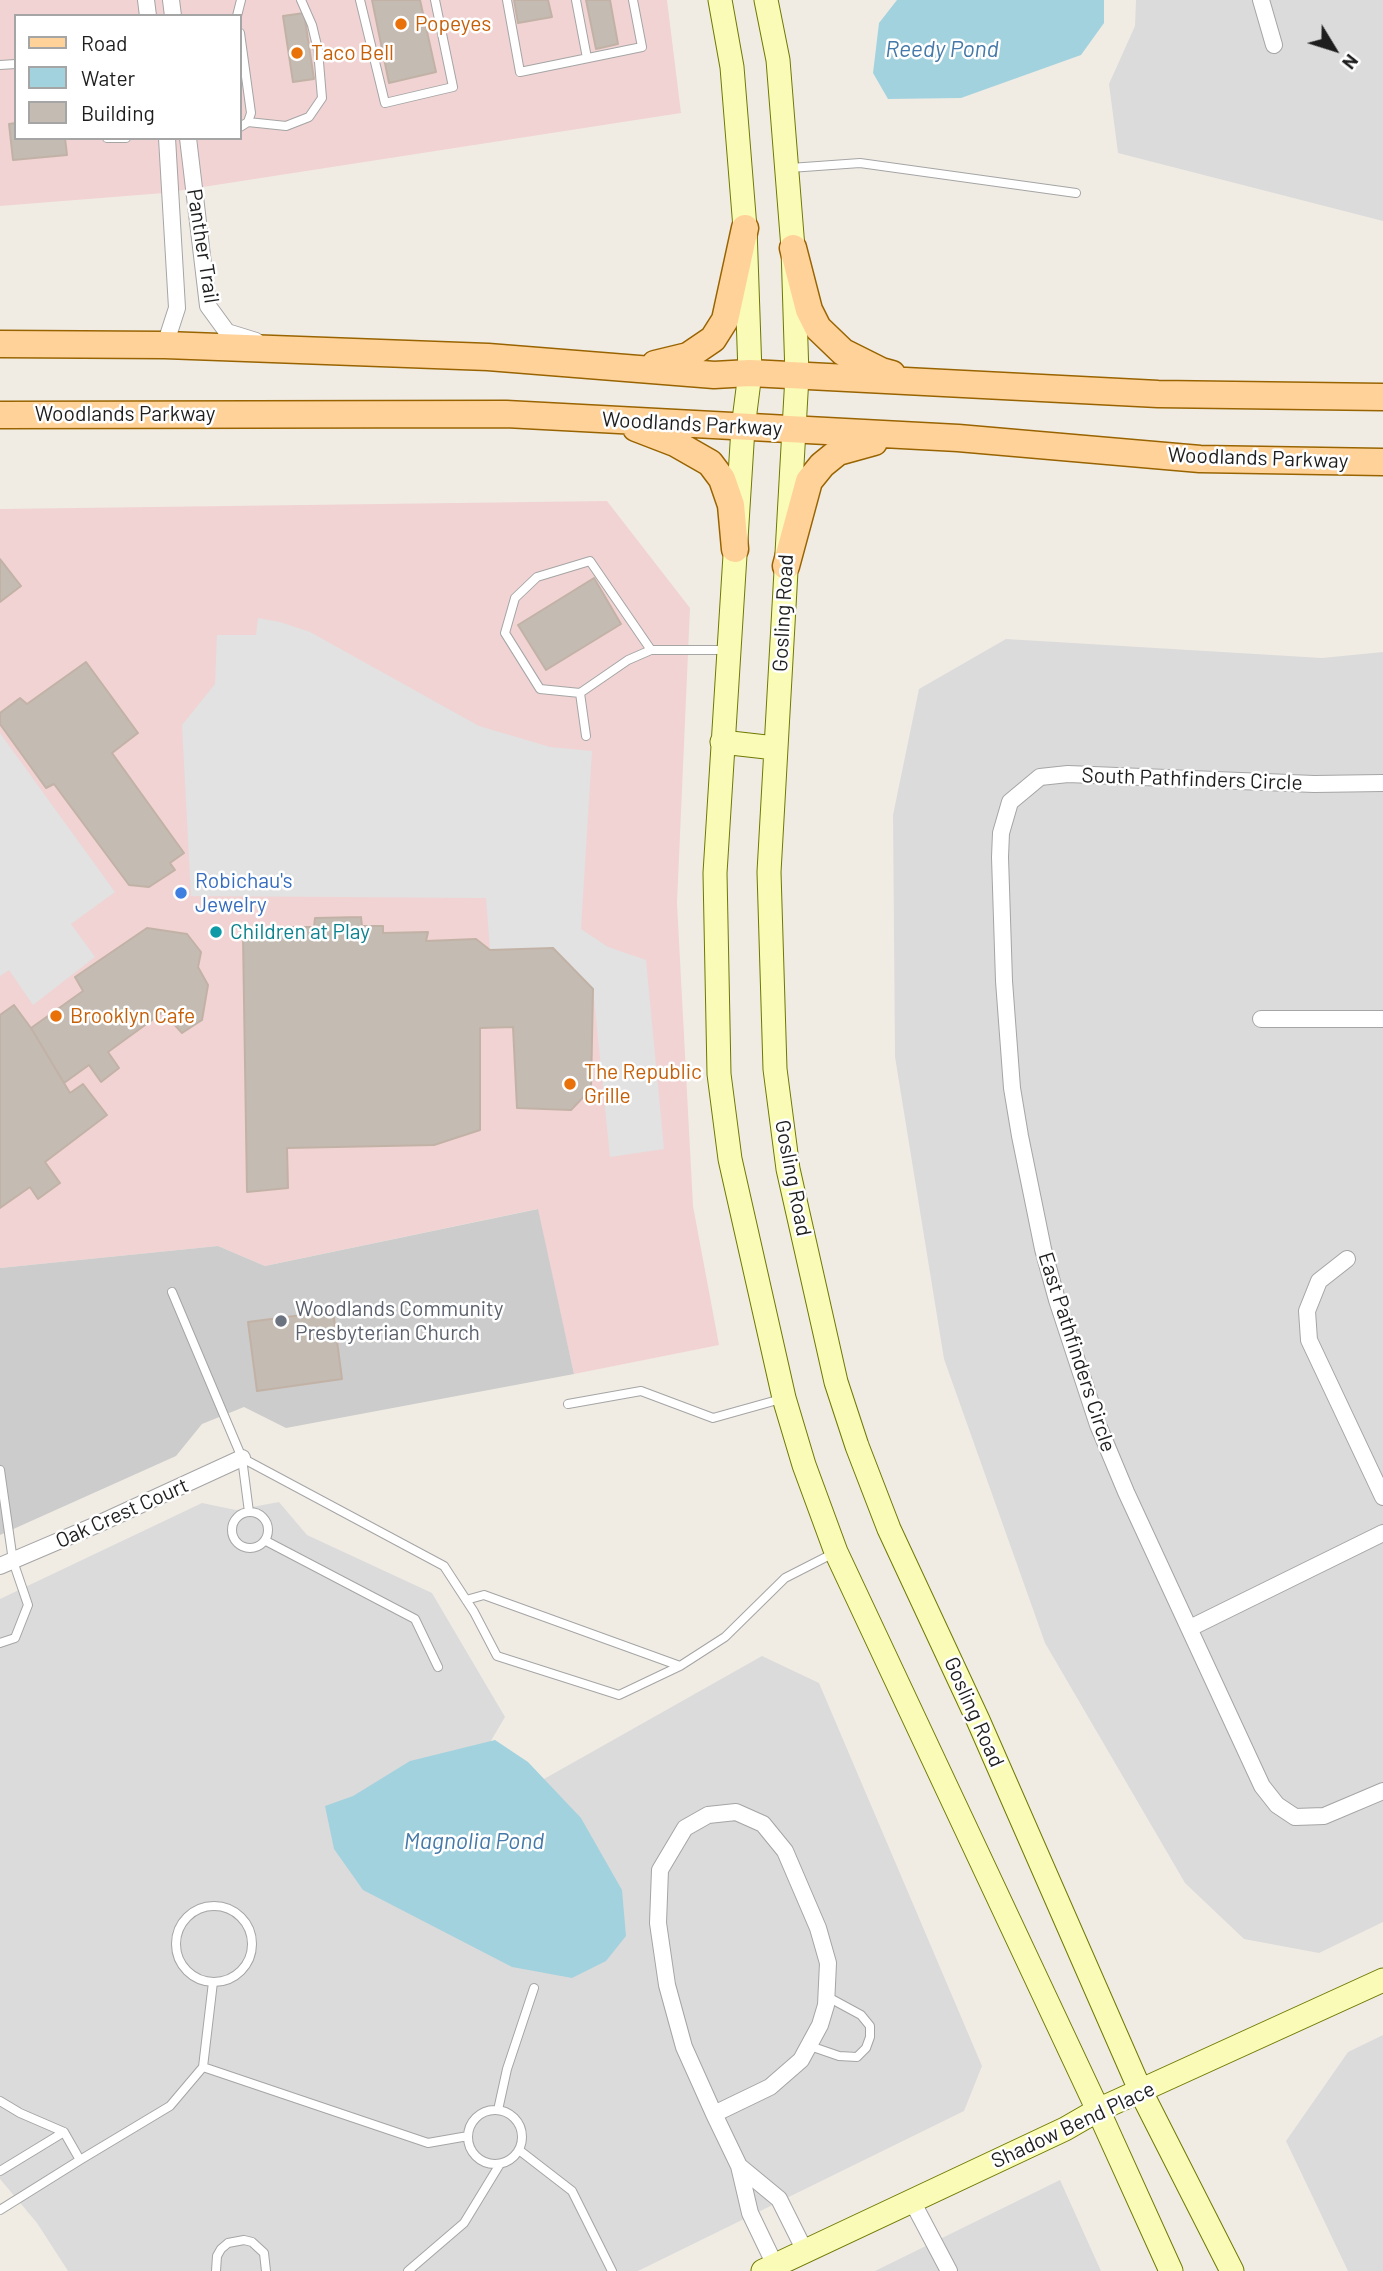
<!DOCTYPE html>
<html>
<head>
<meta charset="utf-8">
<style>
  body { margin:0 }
  #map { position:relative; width:1383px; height:2271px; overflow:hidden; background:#f0ece4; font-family:Barlow,sans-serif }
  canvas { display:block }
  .legend { position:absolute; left:14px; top:14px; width:228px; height:126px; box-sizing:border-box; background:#fff; border:2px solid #a5a5a5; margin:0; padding:9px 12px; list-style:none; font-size:21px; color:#1e1e1e }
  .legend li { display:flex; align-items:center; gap:14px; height:35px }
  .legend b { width:35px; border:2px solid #a5a5a5 }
  .north { position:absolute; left:1299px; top:14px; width:70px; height:70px; -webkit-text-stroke:5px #fff; paint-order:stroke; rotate:128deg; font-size:19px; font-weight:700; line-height:28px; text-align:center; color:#1e1e1e }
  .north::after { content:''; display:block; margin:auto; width:24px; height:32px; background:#1e1e1e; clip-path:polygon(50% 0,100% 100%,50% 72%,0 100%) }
</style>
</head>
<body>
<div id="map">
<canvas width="1383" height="2271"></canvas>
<ul class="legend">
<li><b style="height:9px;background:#ffd29a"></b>Road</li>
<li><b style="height:19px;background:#a3d2df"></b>Water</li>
<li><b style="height:19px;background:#c4bbb3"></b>Building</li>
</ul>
<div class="north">N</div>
</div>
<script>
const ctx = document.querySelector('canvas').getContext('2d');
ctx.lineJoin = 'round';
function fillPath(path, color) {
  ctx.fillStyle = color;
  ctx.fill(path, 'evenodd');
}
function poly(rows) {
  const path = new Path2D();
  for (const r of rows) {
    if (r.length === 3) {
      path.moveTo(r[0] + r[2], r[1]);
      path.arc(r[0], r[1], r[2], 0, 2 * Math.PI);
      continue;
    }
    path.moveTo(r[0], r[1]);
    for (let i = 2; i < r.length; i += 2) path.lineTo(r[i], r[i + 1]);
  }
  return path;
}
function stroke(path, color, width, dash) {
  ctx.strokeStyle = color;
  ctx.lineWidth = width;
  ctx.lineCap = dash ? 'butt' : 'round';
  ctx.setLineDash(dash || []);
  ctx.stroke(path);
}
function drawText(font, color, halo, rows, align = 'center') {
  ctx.font = font + ' Barlow,sans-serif';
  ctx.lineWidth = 5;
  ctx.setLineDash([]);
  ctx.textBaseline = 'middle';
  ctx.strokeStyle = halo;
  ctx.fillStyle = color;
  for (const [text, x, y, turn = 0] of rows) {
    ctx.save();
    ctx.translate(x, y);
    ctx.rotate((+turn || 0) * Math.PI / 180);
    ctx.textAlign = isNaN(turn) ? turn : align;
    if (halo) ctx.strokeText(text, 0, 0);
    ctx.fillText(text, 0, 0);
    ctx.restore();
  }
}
fillPath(poly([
  [1136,0,1383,0,1383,221,1118,153,1109,84,1135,26],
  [1006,639,1322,658,1383,652,1383,1922,1319,1953,1244,1939,1185,1883,1045,1643,944,1359,895,1057,893,815,919,689],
  [279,1502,307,1535,432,1593,505,1717,479,1761,528,1788,762,1656,819,1683,982,2066,964,2111,638,2271,68,2271,37,2223,0,2179,0,1599,202,1503,236,1510],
  [1383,2035,1383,2271,1348,2271,1286,2141,1348,2052],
  [1060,2180,1101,2271,875,2271]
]), '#dcdbdb');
fillPath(poly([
  [0,0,667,0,681,113,164,193,0,206],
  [16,16,240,16,240,138,16,138],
  [607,501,690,608,677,903,693,1206,719,1345,574,1374,537,1209,265,1266,218,1246,0,1268,0,509]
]), '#f1d3d3');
fillPath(poly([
  [538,1209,574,1374,286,1428,244,1407,202,1424,176,1456,0,1535,0,1268,218,1246,265,1266]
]), '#ccc');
fillPath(poly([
  [258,618,280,622,310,632,479,726,550,747,592,751,581,929,608,947,646,960,664,1149,610,1157,593,989,553,948,490,950,486,898,191,896,182,725,215,684,217,635,256,635],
  [0,733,115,892,71,924,95,957,33,1005,9,970,0,976]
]), '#e2e2e2');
fillPath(poly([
  [897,0,1104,0,1104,23,1081,55,961,98,888,99,873,73,879,23],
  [495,1740,528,1762,581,1818,622,1890,626,1936,606,1961,572,1978,512,1967,363,1890,334,1849,325,1806,353,1796,410,1761]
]), '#a3d2df');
const building = poly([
  [372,0,420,0,436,72,389,83,372,0],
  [514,0,548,0,552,17,518,23,514,0],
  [586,0,610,0,618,44,596,49,586,0],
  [304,13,314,79,293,82,283,16,304,13],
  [16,123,16,138,65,138,67,155,13,160,9,124,16,123],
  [0,559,21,586,0,602,0,559],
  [594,578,621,624,546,670,518,625,594,578],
  [86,662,138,733,112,753,184,853,170,863,175,870,149,887,129,885,54,784,46,788,0,724,0,713,20,698,27,704,86,662],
  [361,917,362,926,383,926,383,933,428,932,426,941,476,939,490,950,553,948,593,989,591,1089,571,1110,517,1108,513,1027,480,1028,480,1130,434,1145,287,1148,288,1188,247,1192,243,936,283,935,284,927,314,927,315,918,361,917],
  [147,928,187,934,201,952,198,967,208,985,202,1020,182,1033,163,1012,108,1052,119,1068,101,1082,89,1065,64,1083,31,1028,83,991,75,977,147,928],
  [14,1005,31,1028,70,1093,83,1084,107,1115,45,1162,60,1183,38,1199,30,1187,0,1208,0,1015,14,1005],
  [333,1311,342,1379,257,1391,248,1322,333,1311]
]);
fillPath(building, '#c4bbb3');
stroke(building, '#c2b2a6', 2);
const lane = poly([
  [360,0,385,103,453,87,435,0],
  [507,0,520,72,642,47,633,0],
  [576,0,587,58],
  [237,16,241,0],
  [240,33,251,113,248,122,240,127],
  [0,65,16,64],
  [248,122,286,126,309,117,322,98,318,50,312,25,301,0],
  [107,138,126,138],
  [790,168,860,163,1076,193],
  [580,693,540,689,505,633,515,598,537,577,590,561,651,650],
  [586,736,580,693,628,660,651,650,725,650],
  [172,1292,242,1458,249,1512],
  [568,1404,641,1391,713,1418,781,1399],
  [242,1458,444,1566,474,1612,497,1656,619,1695,680,1666,725,1637,785,1578,834,1553],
  [0,1470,13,1561,28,1605,15,1638,0,1643],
  [250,1530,18],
  [266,1541,415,1619,438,1667],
  [466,1600,484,1595,680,1666],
  [214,1944,38],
  [810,2046,839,2056,857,2057,866,2048,870,2037,870,2026,861,2015,826,1996],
  [203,2067,428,2143,468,2136],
  [0,2101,20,2113,64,2132,80,2160,170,2106,203,2067,213,1982],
  [498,2110,507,2069,534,1988],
  [495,2137,27],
  [519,2150,572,2191,612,2271],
  [0,2171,64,2132],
  [0,2210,80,2160],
  [216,2271,217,2256,221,2249,228,2243,244,2240,252,2242,264,2253,266,2271],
  [408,2271,464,2223,500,2164]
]);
const street = poly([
  [146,0,148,16],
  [171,0,173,16],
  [1261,0,1274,45],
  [188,138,208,306,227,332,256,341],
  [165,345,177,308,167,138],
  [1383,783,1314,784,1068,774,1040,777,1010,802,1001,833,1000,857,1004,981,1012,1088,1020,1136,1043,1249,1057,1300,1098,1425,1126,1492,1262,1786,1277,1805,1295,1817,1324,1816,1383,1791],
  [1261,1019,1383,1019],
  [1347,1259,1319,1281,1307,1311,1309,1340,1383,1497],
  [0,1566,96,1525,242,1458],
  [1190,1628,1383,1533],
  [714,2114,770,2087,801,2060,820,2025,826,2005,828,1963,818,1928,785,1851,763,1824,736,1812,708,1815,685,1828,660,1870,658,1923,667,1985,684,2047,714,2114,739,2166,750,2213,775,2265],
  [739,2166,779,2199,805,2251],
  [912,2201,949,2271]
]);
const secondary = poly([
  [720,0,732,67,745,228,750,373,743,428,715,873,719,1074,730,1159,784,1398,804,1465,836,1552,1098,2110,1171,2271],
  [766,0,778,60,793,248,797,376,769,872,775,1069,788,1169,836,1382,857,1446,889,1529,978,1720,1141,2092,1232,2271],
  [722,742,775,748],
  [763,2271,1065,2129,1098,2110,1383,1980]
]);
const primary = poly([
  [793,248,809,310,818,328,843,352,881,371,892,374],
  [0,344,165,345,488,357,714,375,750,373,1158,394,1383,397],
  [655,364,688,356,713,339,725,320,745,228],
  [0,415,506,414,958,438,1200,459,1383,462],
  [636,428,675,443,710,463,722,479,731,505,735,549],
  [786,566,809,481,822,465,838,452,874,442]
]);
stroke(lane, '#a5a5a5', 10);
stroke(street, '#a5a5a5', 18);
stroke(secondary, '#6e7901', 25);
stroke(primary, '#996400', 29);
stroke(lane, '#fff', 8);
stroke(street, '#fff', 16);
stroke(secondary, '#f9fbb6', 23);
stroke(primary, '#ffd29a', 26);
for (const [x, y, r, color] of [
  [401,24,7,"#e8710a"],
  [297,53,7,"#e8710a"],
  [181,893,7,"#3f7fe0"],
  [216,932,7,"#0f9aa8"],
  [56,1016,7,"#e8710a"],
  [570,1084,7,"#e8710a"],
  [281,1321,7,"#6b7280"]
]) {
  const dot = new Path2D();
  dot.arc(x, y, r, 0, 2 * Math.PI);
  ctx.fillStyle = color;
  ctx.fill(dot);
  stroke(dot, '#fff', 2.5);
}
drawText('21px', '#c56008', '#fff', [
  ["Popeyes",415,24],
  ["Taco Bell",311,53],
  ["Brooklyn Cafe",70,1016],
  ["The Republic",584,1072],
  ["Grille",584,1096]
], 'left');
drawText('21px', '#1e1e1e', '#fff', [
  ["Panther Trail",203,246,81],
  ["Woodlands Parkway",125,414],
  ["Woodlands Parkway",692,424,3],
  ["Woodlands Parkway",1258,458,2],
  ["Gosling Road",783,613,-87],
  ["South Pathfinders Circle",1192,779,2],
  ["Gosling Road",793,1178,79],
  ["East Pathfinders Circle",1077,1352,72],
  ["Oak Crest Court",122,1513,-24],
  ["Gosling Road",974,1712,66],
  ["Shadow Bend Place",1073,2125,-25]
]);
drawText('21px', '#366cbe', '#fff', [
  ["Robichau's",195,881],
  ["Jewelry",195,905]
], 'left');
drawText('21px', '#0d838f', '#fff', [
  ["Children at Play",230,932]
], 'left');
drawText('21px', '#5b616d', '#fff', [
  ["Woodlands Community",295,1309],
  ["Presbyterian Church",295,1333]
], 'left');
drawText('italic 23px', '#4479a9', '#fff', [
  ["Reedy Pond",942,49],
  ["Magnolia Pond",474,1841]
]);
</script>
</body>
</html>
